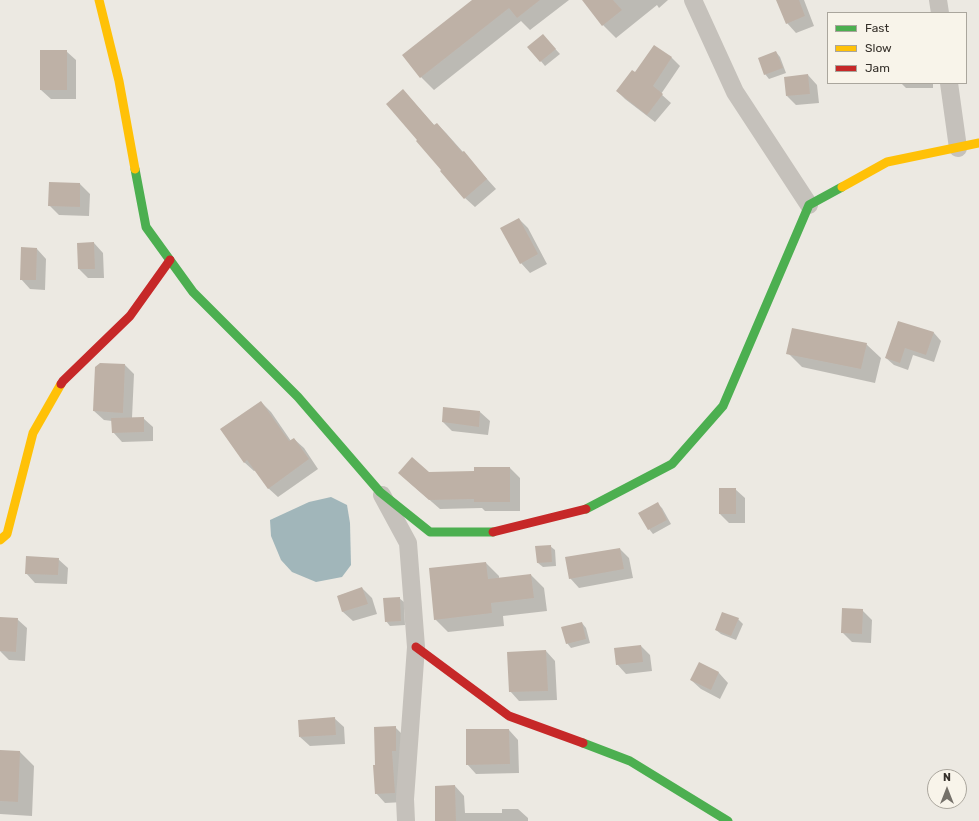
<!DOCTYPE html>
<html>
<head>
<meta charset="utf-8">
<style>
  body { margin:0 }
  #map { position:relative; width:979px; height:821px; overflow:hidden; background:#ece9e2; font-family:Rubik,sans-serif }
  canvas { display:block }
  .legend { position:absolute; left:827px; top:12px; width:140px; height:72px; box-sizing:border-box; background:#f8f4ea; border:1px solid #aaa69d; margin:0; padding:5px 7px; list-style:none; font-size:12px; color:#35302a }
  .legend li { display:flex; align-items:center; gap:8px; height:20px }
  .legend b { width:20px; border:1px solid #aaa69d }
  .north { position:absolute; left:927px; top:769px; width:40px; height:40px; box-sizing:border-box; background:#f8f4ea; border:1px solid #aaa69d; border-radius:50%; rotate:0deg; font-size:11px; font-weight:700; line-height:16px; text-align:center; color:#35302a }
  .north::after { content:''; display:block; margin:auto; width:14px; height:18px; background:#75716a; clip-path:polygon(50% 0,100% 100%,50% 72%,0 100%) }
</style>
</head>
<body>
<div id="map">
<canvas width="979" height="821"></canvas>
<ul class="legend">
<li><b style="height:5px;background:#4caf50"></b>Fast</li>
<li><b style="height:5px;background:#ffc107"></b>Slow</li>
<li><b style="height:5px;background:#c62828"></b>Jam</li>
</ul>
<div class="north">N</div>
</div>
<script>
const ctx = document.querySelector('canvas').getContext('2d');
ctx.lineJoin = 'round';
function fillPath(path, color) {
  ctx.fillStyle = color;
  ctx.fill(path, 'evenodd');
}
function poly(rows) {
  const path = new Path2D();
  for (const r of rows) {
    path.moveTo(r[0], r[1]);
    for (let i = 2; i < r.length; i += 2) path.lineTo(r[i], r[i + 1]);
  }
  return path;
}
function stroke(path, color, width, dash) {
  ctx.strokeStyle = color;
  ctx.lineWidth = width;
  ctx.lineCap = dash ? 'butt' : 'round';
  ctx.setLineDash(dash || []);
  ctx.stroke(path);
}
fillPath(poly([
  [331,497,347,505,350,523,351,565,342,577,316,582,292,572,281,560,271,536,270,520,309,502]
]), '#a1b6ba');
fillPath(poly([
  [474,0,569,0,530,30,521,21,434,90,421,77,404,55],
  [583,0,668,0,659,8,657,5,616,38,603,25],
  [777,0,804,0,814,26,796,33,787,23],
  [547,40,560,54,545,66,529,47],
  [654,46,672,58,680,66,661,94,671,103,655,122,625,99,617,91,635,74],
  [66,51,76,60,76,99,51,99,41,90],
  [776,52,780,57,786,73,769,79,765,74],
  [808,75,817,85,819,103,796,105,787,96],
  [901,83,933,83,933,88,906,88],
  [403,90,435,126,437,124,446,133,496,189,475,207,465,198,419,140],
  [50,184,80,184,90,194,89,216,59,215,49,205],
  [519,219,528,228,547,264,530,273,521,263],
  [94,243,103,253,104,278,88,278,79,269],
  [37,249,46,259,45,290,30,289,21,279],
  [898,322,934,333,941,341,934,362,913,355,908,370,894,365,886,358],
  [866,344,881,358,875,383,802,367,788,353],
  [125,365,134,374,132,418,143,418,153,427,153,441,122,442,113,432,112,421,104,420,94,411],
  [261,402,271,412,291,441,294,439,304,448,318,469,278,497,268,488,256,470,254,471,244,462],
  [444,408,480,412,490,421,488,435,452,431,443,422],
  [475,468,510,468,520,478,520,511,485,511,482,508,440,509,409,482,429,473,475,472],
  [735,489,745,498,745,523,729,523,720,514],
  [657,503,662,508,671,524,653,534,649,529],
  [550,546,555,550,556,566,543,567,538,563],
  [620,549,629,558,633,578,579,588,570,578],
  [58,559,68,568,67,584,35,583,26,573],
  [486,563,499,576,499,579,531,575,544,588,547,611,503,616,504,626,448,632,435,619],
  [362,588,372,598,377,614,353,621,343,612,338,596],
  [399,598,404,602,405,625,390,626,386,621],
  [862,610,872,620,871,643,852,642,842,632],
  [17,619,27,628,25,661,9,660,0,651,0,634],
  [738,619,743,624,736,640,721,634,716,630],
  [582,623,586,628,590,643,571,648,567,643],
  [641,646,650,655,652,671,626,674,617,664],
  [546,651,555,661,557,700,519,701,510,691],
  [700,664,719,673,728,683,720,699,701,689,691,680],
  [334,718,344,727,345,744,310,746,300,737],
  [395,727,405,737,404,802,385,803,376,793,376,766],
  [509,730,518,740,519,773,476,774,467,764],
  [0,751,20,752,34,766,32,816,0,814],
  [455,786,464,796,465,813,502,813,502,809,518,809,528,818,528,821,436,821]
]), '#0003');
fillPath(poly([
  [472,0,540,0,517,18,509,8,420,78,402,55],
  [582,0,613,0,622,10,602,26],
  [776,0,799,0,805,16,786,24],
  [543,34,556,49,540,62,527,47],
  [654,45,672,57,653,86,663,94,647,115,616,91,632,70,635,72],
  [40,50,67,50,67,90,40,90],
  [776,51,783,68,764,75,758,58],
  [808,74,810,94,786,96,784,77],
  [403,89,434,125,437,123,462,152,464,151,487,179,464,199,440,171,441,170,416,141,417,140,386,104],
  [49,182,80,183,80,207,48,206],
  [519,218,538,254,520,264,500,228],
  [94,242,95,269,78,269,77,243],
  [21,247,37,248,36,280,20,280],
  [898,321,934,332,926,355,905,348,900,363,885,358],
  [792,328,867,343,861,369,786,354],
  [100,363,125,364,123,413,93,411,95,367],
  [261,401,289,441,294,438,309,459,268,489,247,460,244,463,220,429],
  [443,407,480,411,479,427,442,422],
  [144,417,144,432,112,433,111,418],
  [412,457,429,472,474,471,474,467,510,467,510,502,474,502,474,499,429,500,398,473],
  [719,488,736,488,736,514,719,514],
  [658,502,667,520,648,530,638,513],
  [551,545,552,562,537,563,535,546],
  [620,548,624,569,569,579,565,557],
  [26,556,59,558,58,575,25,574],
  [486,562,488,579,531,574,534,598,491,603,492,613,434,620,429,568],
  [362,587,368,604,342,612,337,596],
  [400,597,401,621,385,622,383,598],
  [842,608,863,609,862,634,841,633],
  [722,612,739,618,731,636,715,630],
  [0,617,18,618,16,652,0,651],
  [582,622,586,639,566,644,561,627],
  [641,645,643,662,616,665,614,648],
  [546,650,548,691,509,692,507,652],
  [699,662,719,672,711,690,690,680],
  [335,717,336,735,299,737,298,720],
  [396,726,396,751,392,751,395,793,375,794,373,765,375,765,374,727],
  [466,729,509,729,510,764,466,765],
  [0,750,20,751,18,802,0,801],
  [455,785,456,821,435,821,435,786]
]), '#beb1a6');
stroke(poly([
  [693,0,735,92,809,205],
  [938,0,940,13],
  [949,83,958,148],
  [382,495,408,543,416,647,405,799,406,821]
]), '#c5c1bb', 18);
stroke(poly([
  [135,169,146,227,193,292,298,397,380,492,430,532,493,532],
  [586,509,672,464,723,406,809,205,842,187],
  [583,743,630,761,728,821]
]), '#4caf50', 9);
stroke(poly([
  [99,0,119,81,135,169],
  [842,187,887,162,979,143],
  [0,540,7,534,33,433,61,384]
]), '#ffc107', 9);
stroke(poly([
  [61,384,63,381,130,316,170,260],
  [493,532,586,509],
  [416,647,509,716,583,743]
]), '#c62828', 9);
</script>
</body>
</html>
